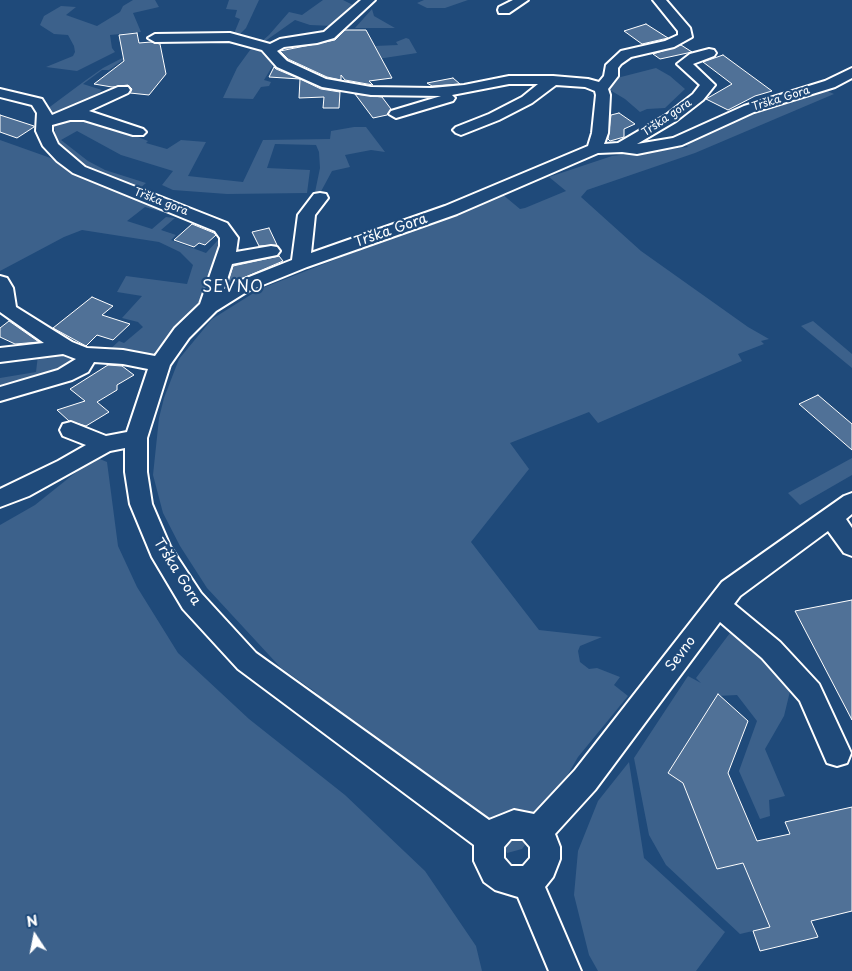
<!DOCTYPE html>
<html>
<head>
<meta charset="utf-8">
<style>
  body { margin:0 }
  #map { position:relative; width:852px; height:971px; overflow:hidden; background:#1f4a7a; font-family:"Playpen Sans",sans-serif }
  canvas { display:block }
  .north { position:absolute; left:10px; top:911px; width:50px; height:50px; -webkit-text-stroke:4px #1f4a7a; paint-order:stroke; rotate:349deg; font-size:14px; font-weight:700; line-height:20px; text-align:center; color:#fff }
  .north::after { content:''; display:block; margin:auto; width:18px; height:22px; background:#fff; clip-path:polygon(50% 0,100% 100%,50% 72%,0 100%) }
</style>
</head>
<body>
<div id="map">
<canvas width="852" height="971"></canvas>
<div class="north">N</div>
</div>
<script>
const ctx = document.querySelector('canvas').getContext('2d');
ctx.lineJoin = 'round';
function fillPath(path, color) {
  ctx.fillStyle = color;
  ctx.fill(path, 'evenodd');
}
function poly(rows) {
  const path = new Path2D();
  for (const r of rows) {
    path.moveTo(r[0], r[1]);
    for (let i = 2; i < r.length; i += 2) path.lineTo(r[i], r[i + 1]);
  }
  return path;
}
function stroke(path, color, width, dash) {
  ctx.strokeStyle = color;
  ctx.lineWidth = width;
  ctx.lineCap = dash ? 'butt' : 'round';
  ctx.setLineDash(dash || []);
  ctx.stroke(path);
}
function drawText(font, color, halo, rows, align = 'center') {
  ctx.font = font + ' "Playpen Sans",sans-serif';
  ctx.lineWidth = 4.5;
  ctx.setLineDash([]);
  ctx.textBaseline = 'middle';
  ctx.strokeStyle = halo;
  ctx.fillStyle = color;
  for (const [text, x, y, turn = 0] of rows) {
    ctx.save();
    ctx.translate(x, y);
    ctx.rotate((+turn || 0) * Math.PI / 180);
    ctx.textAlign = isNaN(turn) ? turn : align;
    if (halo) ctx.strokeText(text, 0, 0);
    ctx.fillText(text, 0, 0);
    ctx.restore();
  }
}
fillPath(poly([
  [133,0,155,0,159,7,133,13,141,32,110,35,112,48,115,52,77,71,46,67,73,56,75,52,74,46,68,35,54,34,40,25,44,16,61,6,76,7,66,15,97,26,120,12,123,6],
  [229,0,259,0,246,28,237,37,233,36,240,19,235,17,237,10,226,9],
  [323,0,343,0,353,5,333,26,310,25,295,20,261,44,256,41,262,41,269,35,289,12,302,15],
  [424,0,468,0,445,8,427,8,417,3],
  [372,9,374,16,395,28,355,28],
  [406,38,409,39,417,53,351,63,374,46,398,45,396,42],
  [253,46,259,47,275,62,264,80,271,82,269,86,261,87,253,99,223,98,237,68],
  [128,55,151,66,123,60,109,70,102,70,83,84,102,90,92,98,52,118,47,109,86,80,103,68],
  [656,68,670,76,685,89,665,108,647,109,640,112,625,99,610,90,613,79],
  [823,89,834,94,695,153,587,190,581,197,641,251,748,327,769,339,761,341,764,344,738,354,742,361,598,423,589,412,510,443,529,469,471,542,539,630,602,637,580,646,578,651,580,662,589,669,597,668,620,677,614,685,628,696,578,757,534,833,522,849,507,853,491,821,339,716,314,691,281,668,207,588,180,546,163,513,153,475,159,418,164,398,179,359,212,319,260,289,502,194,520,209,525,208,566,191,549,177,612,156,688,147,683,142,765,104],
  [88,117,148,141,146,143,167,149,181,140,206,142,188,176,243,182,263,140,330,139,331,131,354,127,366,127,385,152,371,150,345,155,350,167,332,171,318,197,314,197,320,168,319,152,316,145,275,144,267,168,310,170,307,193,227,194,173,190,162,185,173,171,121,155,77,131,61,140,88,161,105,170,146,183,138,190,90,170,63,152,57,143,54,126,56,123],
  [0,140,59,161,85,179,153,202,187,219,145,207,127,221,152,229,166,217,175,218,161,230,176,235,171,240,206,253,218,240,221,246,204,292,192,315,159,359,108,351,119,341,124,343,143,327,138,322,122,318,142,296,117,292,126,276,187,284,193,265,180,252,159,242,82,230,64,237,0,271],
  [813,321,852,354,852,368,801,326],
  [64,351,73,357,69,368,0,389,0,378,36,372,38,355],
  [95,457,107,462,118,546,137,587,178,653,249,719,345,795,425,871,476,946,482,971,0,971,0,525,35,505],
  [852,458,852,475,800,505,788,493],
  [733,629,793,679,784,716,765,749,785,796,769,800,770,816,760,819,739,771,757,721,737,695,717,696,668,773,683,783,717,869,743,863,770,927,740,934,666,865,649,835,634,758,688,676,701,683,696,678],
  [629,762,644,858,725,932,696,971,598,971,589,955,574,895,578,851,598,801]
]), '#3c618b');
const building = poly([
  [646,24,668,38,642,44,624,31,646,24],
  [345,30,366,30,392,78,369,81,373,85,345,80,341,75,341,80,327,77,288,59,280,51,335,40,345,30],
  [137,33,139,43,151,42,160,44,166,74,149,95,130,93,132,89,128,85,112,87,94,84,124,61,119,35,137,33],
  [681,45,692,52,660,59,653,54,681,45],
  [723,55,772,91,755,96,728,110,706,99,732,84,703,62,723,55],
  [274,67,276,69,300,79,269,77,274,67],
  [453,78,460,84,432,86,427,83,453,78],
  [300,79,321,89,340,92,339,108,323,108,324,97,299,98,300,79],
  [355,94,382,97,391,109,387,115,373,118,355,94],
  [619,113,635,124,624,129,624,137,610,141,608,139,611,115,619,113],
  [0,115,34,126,34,127,17,138,0,132,0,115],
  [192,224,214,233,216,235,205,245,199,243,194,247,174,240,192,224],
  [269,228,277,245,259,246,252,232,269,228],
  [279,256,283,261,227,285,233,266,279,256],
  [92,297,113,306,102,315,130,324,113,340,97,335,86,346,53,328,92,297],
  [9,321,39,342,15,344,0,337,0,328,9,321],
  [108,365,122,366,134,375,117,385,117,390,97,402,109,412,86,426,69,421,57,410,85,401,70,389,108,365],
  [818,395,852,424,852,450,799,404,818,395],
  [852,600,852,720,795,611,852,600],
  [718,694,748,721,728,773,757,841,790,834,785,822,852,807,852,911,811,921,818,937,760,951,753,931,770,927,743,863,717,869,683,783,668,773,718,694]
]);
fillPath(building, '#507197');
stroke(building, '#fff', 1);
const minor = poly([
  [361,0,375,0,334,38,317,43,284,47,277,51,287,61,326,79,371,87,432,88,464,85,509,76,553,76,588,79,599,82,604,76,606,65,621,51,665,41,678,35,678,31,653,0,666,0,690,28,692,37,674,47,631,57,621,64,618,68,618,76,608,89,610,95,608,133,604,144,618,143,666,115,693,94,700,85,677,64,690,54,709,49,714,50,716,53,714,56,693,64,715,85,703,100,676,121,637,144,673,138,744,106,825,81,852,68,852,78,835,87,754,112,682,145,637,154,622,152,598,153,457,214,307,267,248,291,216,311,189,338,170,365,147,438,147,472,152,504,170,546,201,593,256,653,489,820,514,810,534,814,575,770,722,582,844,496,852,493,852,514,846,519,852,528,852,556,844,553,828,531,740,596,734,604,780,642,819,684,851,753,847,763,837,766,827,763,800,701,762,658,720,622,595,790,555,834,560,847,560,859,553,877,545,887,581,971,549,971,518,897,495,890,484,882,474,861,474,845,238,669,183,609,152,557,130,504,125,472,125,448,110,451,29,496,0,507,0,489,58,461,86,445,63,436,60,430,63,424,71,422,106,436,127,432,148,369,123,364,94,362,88,372,72,380,0,401,0,387,58,370,76,359,63,354,0,362,0,348,44,343,0,312,0,276,7,278,13,288,16,307,72,342,87,348,123,350,155,356,175,328,200,304,220,246,220,238,215,231,73,173,57,161,43,146,36,131,37,113,32,105,0,97,0,89,42,99,52,115,118,87,128,87,130,90,128,93,89,111,143,129,146,132,143,135,133,135,84,120,70,120,52,125,52,131,58,144,85,167,227,223,238,238,236,252,271,246,277,247,280,251,277,255,232,264,224,289,234,283,292,260,298,215,314,194,320,193,326,194,328,198,315,215,311,253,445,206,588,146,592,133,596,95,595,91,585,87,556,85,532,103,499,120,461,135,456,133,453,130,456,127,489,114,522,97,538,84,509,84,452,95,455,98,453,101,396,118,389,114,391,111,441,96,371,95,322,87,277,67,262,50,229,41,155,42,148,38,155,34,230,33,270,44,280,39,324,32,361,0],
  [511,839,523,839,530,847,530,858,523,866,511,866,504,858,504,847,511,839],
  [513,0,528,0,509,13,499,13,498,10,499,7,513,0]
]);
stroke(minor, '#fff', 4);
fillPath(minor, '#1f4a7a');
drawText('11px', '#fff', '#1f4a7a', [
  ["Trška Gora",781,99,-17],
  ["Trška gora",667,118,-34],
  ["Trška gora",161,202,21]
]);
drawText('14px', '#fff', '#1f4a7a', [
  ["Trška Gora",391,231,-19],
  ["Trška Gora",177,572,58],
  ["Sevno",681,654,-53]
]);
ctx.letterSpacing = '1px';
drawText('16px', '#fff', '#1f4a7a', [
  ["SEVNO",233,288]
]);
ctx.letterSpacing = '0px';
</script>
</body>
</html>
